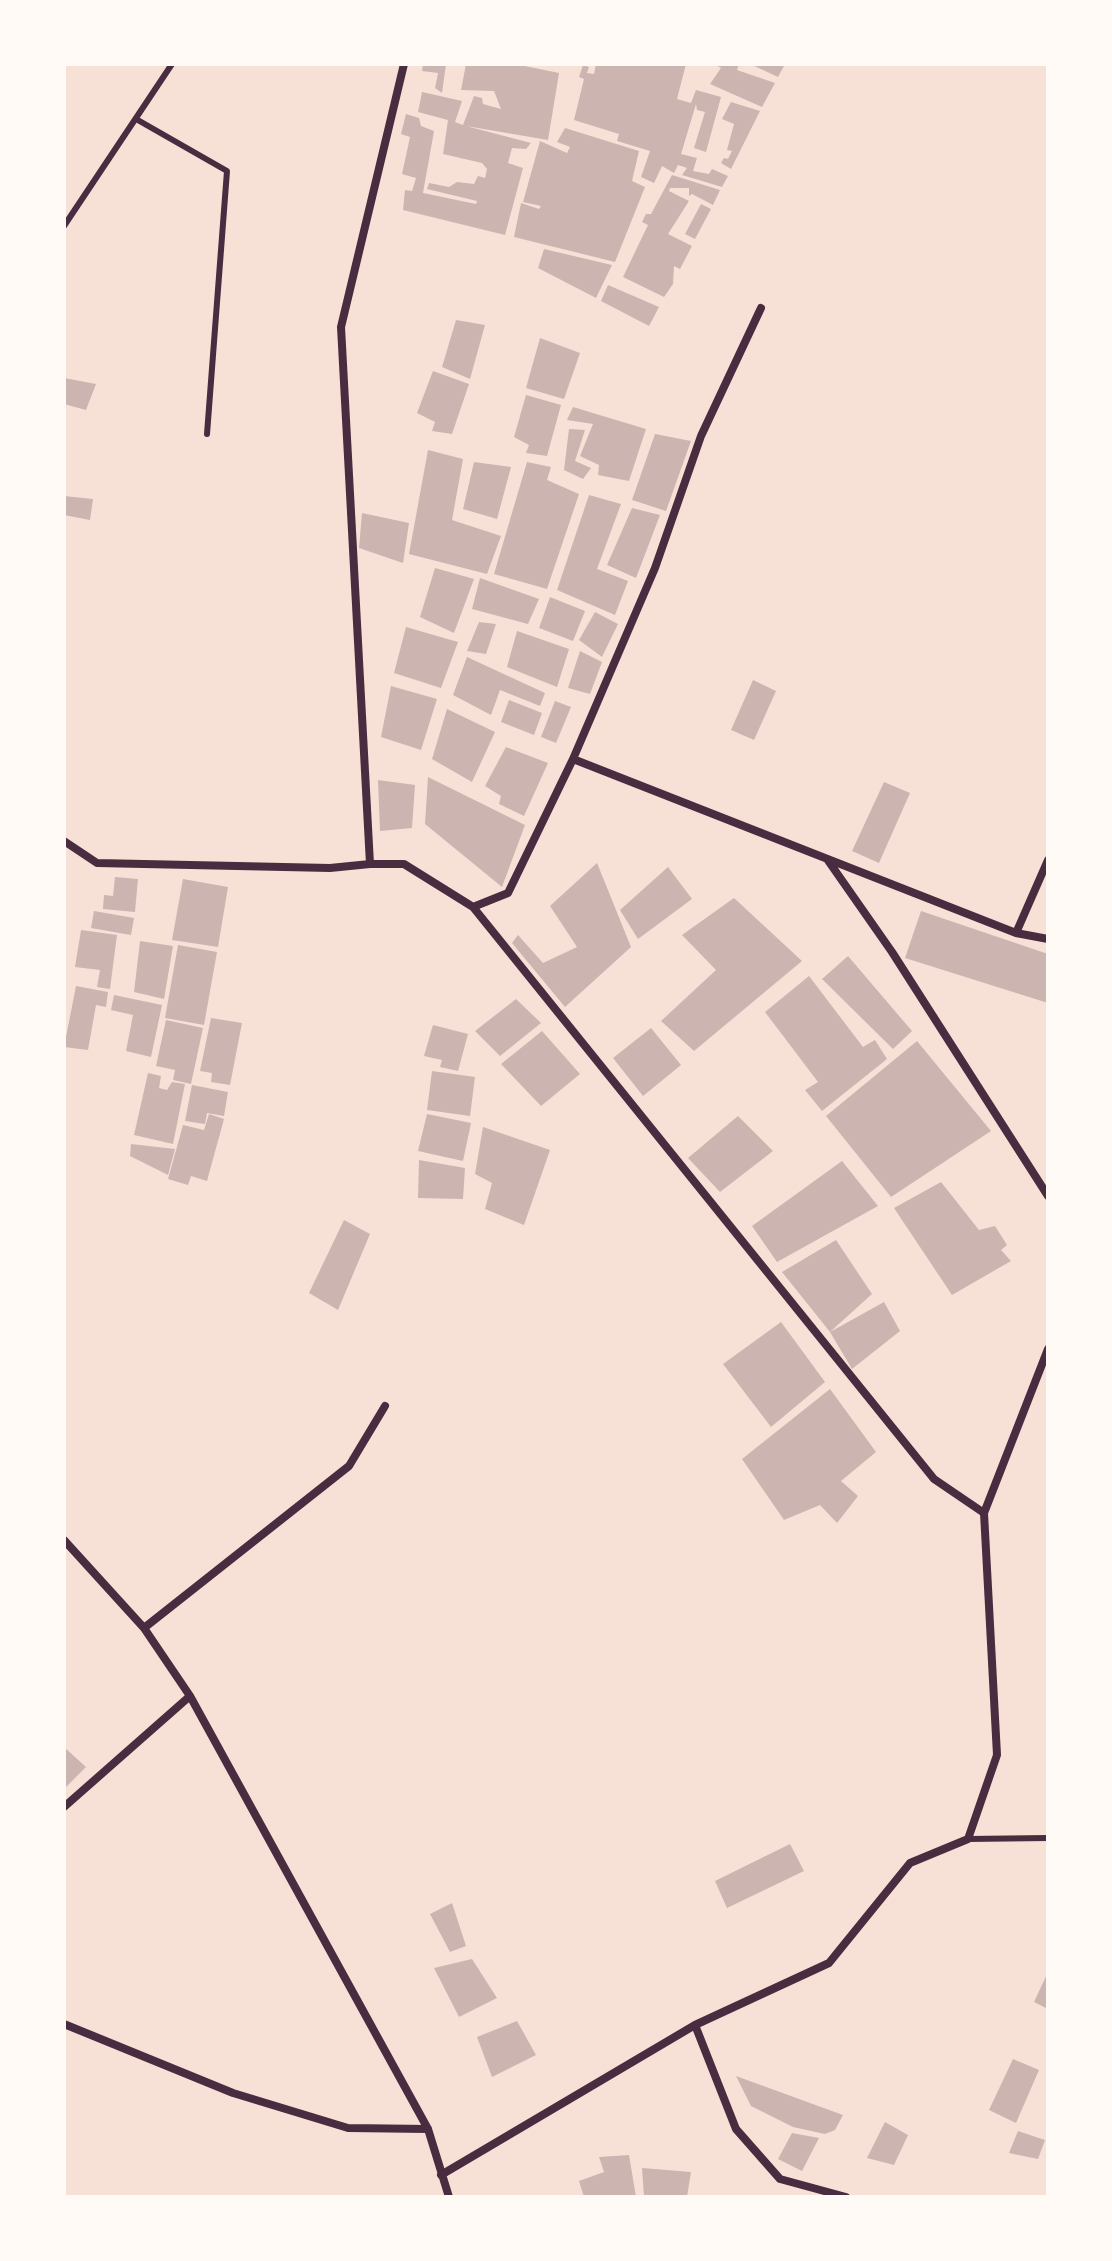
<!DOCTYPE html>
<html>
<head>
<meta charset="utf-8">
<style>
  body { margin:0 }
  #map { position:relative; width:1112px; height:2261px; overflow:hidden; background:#f7e1d7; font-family:Cabin,sans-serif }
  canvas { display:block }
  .frame { position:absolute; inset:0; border:66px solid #fffaf5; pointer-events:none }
</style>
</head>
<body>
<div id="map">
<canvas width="1112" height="2261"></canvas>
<div class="frame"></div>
</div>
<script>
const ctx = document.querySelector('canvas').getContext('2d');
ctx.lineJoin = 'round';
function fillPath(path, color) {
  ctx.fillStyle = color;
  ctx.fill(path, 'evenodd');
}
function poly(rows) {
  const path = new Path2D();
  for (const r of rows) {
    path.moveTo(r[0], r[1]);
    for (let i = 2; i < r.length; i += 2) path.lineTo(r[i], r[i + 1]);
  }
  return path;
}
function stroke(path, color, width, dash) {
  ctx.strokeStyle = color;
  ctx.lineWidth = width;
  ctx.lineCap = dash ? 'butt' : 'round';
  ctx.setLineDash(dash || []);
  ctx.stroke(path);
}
fillPath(poly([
  [423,64,446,64,442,93,435,88,438,73,422,71],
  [466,64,515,64,559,73,548,140,466,126,531,143,526,149,512,148,508,163,523,168,505,235,403,210,405,190,412,191,416,178,402,174,410,137,401,134,406,114,419,118,421,126,434,131,423,193,476,204,477,201,427,189,429,183,449,187,457,182,474,184,478,176,485,178,487,169,482,163,443,154,448,120,418,112,422,92,462,101,455,122,463,125,474,96,482,98,483,104,501,109,494,91,461,90],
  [596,64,686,64,677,99,691,103,696,90,721,97,706,152,694,148,705,112,697,110,696,104,681,154,697,158,693,171,709,174,712,169,728,176,722,187,682,175,687,168,678,165,674,173,662,166,654,183,641,177,650,151,617,141,619,134,574,120,584,79,579,77,583,65,589,67,587,73,594,74],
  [714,64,739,64,737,70,775,83,762,107,710,84,721,68],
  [750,64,785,64,778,77],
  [731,102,760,111,731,169,721,163,724,158,728,159,732,151,727,150,734,124,722,119],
  [565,128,639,151,632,181,645,187,615,262,514,237,521,203,539,209,541,206,523,202,540,141,567,153,570,147,557,142],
  [672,175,720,190,713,205,692,194,689,196,689,188,670,188,669,191,689,201,668,234,692,246,680,269,674,266,673,284,664,297,623,277,648,225,642,222,646,214,651,214],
  [701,204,711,209,695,239,685,234],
  [544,249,612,265,596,298,538,268],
  [608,285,659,307,649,326,601,301],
  [456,320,485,325,470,379,442,367],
  [540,338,580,353,564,399,526,388],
  [433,371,469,384,452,434,432,431,435,422,417,413],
  [64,378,96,384,86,410,64,404],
  [526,395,561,405,547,456,526,453,529,445,514,437],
  [573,407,646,429,629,481,598,475,599,465,580,456,593,424,567,420],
  [569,429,585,430,575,461,591,468,583,479,564,470],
  [655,434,691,441,666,511,632,500],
  [428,450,463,459,452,520,501,536,487,574,409,554],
  [474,462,511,467,497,519,463,509],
  [527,462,551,467,547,480,579,494,547,589,494,574],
  [589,495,621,504,597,569,628,581,615,615,557,590],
  [64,496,93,499,90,520,64,515],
  [632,508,660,515,636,578,607,565],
  [362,513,409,523,403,563,359,548],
  [435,568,474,579,454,633,420,617],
  [480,578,539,599,528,624,472,609],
  [550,597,585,611,573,641,539,628],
  [595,612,618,624,602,657,579,640],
  [479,622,496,624,486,654,467,651],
  [406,627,458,642,441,688,394,673],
  [517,631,569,649,557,687,507,667],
  [580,651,602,662,590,694,568,688],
  [467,657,545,693,540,706,500,690,491,715,453,695],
  [753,680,776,691,754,740,731,730],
  [391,686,437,699,421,750,381,737],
  [509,700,542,713,534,735,501,722],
  [555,701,571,707,556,743,541,737],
  [447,709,495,732,472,782,432,759],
  [506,747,548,763,524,816,499,804,501,796,485,786],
  [428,777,525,825,502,887,425,824],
  [378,780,415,785,412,828,380,831],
  [884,782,910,793,879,863,852,851],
  [597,863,631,947,565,1007,512,943,518,935,543,963,577,947,550,906],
  [668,867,692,899,638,939,620,910],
  [115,877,138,879,135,912,103,909,104,895,113,896],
  [183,879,228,887,218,947,172,940],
  [734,898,802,961,694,1051,661,1021,716,970,682,935],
  [94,911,134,918,131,935,91,928],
  [921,911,1048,954,1048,1003,905,958],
  [81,930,117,935,110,989,97,987,100,970,75,967],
  [140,941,173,946,164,999,134,992],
  [178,945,217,952,204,1025,165,1018],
  [848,956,912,1031,893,1049,822,979],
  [809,976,863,1047,875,1040,887,1059,822,1111,805,1090,818,1082,765,1012],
  [76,986,108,992,106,1007,96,1005,88,1050,64,1047],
  [114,995,162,1005,151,1057,126,1051,133,1015,111,1010],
  [516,999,541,1023,500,1056,475,1031],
  [211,1018,242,1023,230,1085,211,1082,212,1073,200,1071],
  [166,1020,203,1028,191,1084,173,1080,175,1070,156,1066],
  [433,1025,468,1034,458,1071,440,1067,442,1060,424,1056],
  [651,1028,681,1065,643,1096,613,1058],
  [542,1031,580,1074,541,1106,501,1064],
  [917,1041,991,1131,891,1197,826,1116],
  [432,1071,475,1077,470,1116,427,1110],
  [148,1073,161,1076,159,1088,167,1090,172,1082,185,1084,173,1144,134,1135],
  [192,1085,228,1092,224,1116,207,1113,205,1124,185,1121],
  [209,1114,224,1119,207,1181,191,1176,188,1185,168,1179,183,1125,204,1130],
  [427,1114,471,1123,463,1161,418,1151],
  [738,1116,773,1151,720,1192,688,1158],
  [483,1127,550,1150,524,1225,485,1209,492,1183,475,1174],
  [131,1144,175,1149,168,1175,130,1156],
  [419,1160,465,1168,463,1199,418,1198],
  [842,1161,878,1206,777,1262,752,1226],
  [941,1182,979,1230,995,1226,1007,1245,1001,1250,1011,1261,952,1295,894,1208],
  [344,1220,370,1234,338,1310,309,1293],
  [836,1240,872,1294,830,1332,782,1272],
  [884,1302,900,1331,852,1369,830,1332],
  [781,1322,825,1382,771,1427,723,1364],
  [830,1389,876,1452,841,1481,858,1496,837,1523,820,1505,784,1520,742,1459],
  [64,1747,86,1767,64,1789],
  [790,1844,804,1871,727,1908,715,1881],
  [452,1903,466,1946,450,1952,430,1914],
  [472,1959,497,1998,459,2017,434,1968],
  [1048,1972,1048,2009,1034,2002],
  [517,2021,536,2055,492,2077,477,2037],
  [1013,2059,1039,2070,1016,2123,989,2110],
  [736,2076,843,2115,835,2130,825,2134,793,2127,751,2106],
  [885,2122,908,2135,894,2165,867,2158],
  [1018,2131,1045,2140,1038,2159,1009,2153],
  [792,2133,819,2138,802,2171,778,2159],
  [629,2155,636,2197,584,2197,579,2181,604,2172,599,2157],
  [642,2168,691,2172,687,2197,644,2197]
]), '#ccb4b1');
stroke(poly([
  [136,119,227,171,207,434],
  [64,226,172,64],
  [968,1839,1048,1838]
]), '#4a2c40', 6);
stroke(poly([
  [573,759,1016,933,1048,939],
  [64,841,97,863,330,868,370,864,341,327,404,64],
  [827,859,892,952,1048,1196],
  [370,864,404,864,473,907,934,1479,984,1513],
  [473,907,508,893,573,759,655,568,701,436,761,308],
  [1016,933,1048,860],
  [64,1540,144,1628,190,1696,428,2129,449,2197],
  [144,1628,349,1466,385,1406],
  [64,1807,190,1696],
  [64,2024,233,2093,348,2128,428,2129],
  [695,2025,736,2129,780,2179,846,2197],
  [441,2175,695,2025,829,1963,910,1863,968,1839,997,1755,984,1513,1048,1349]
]), '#4a2c40', 8);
</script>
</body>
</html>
